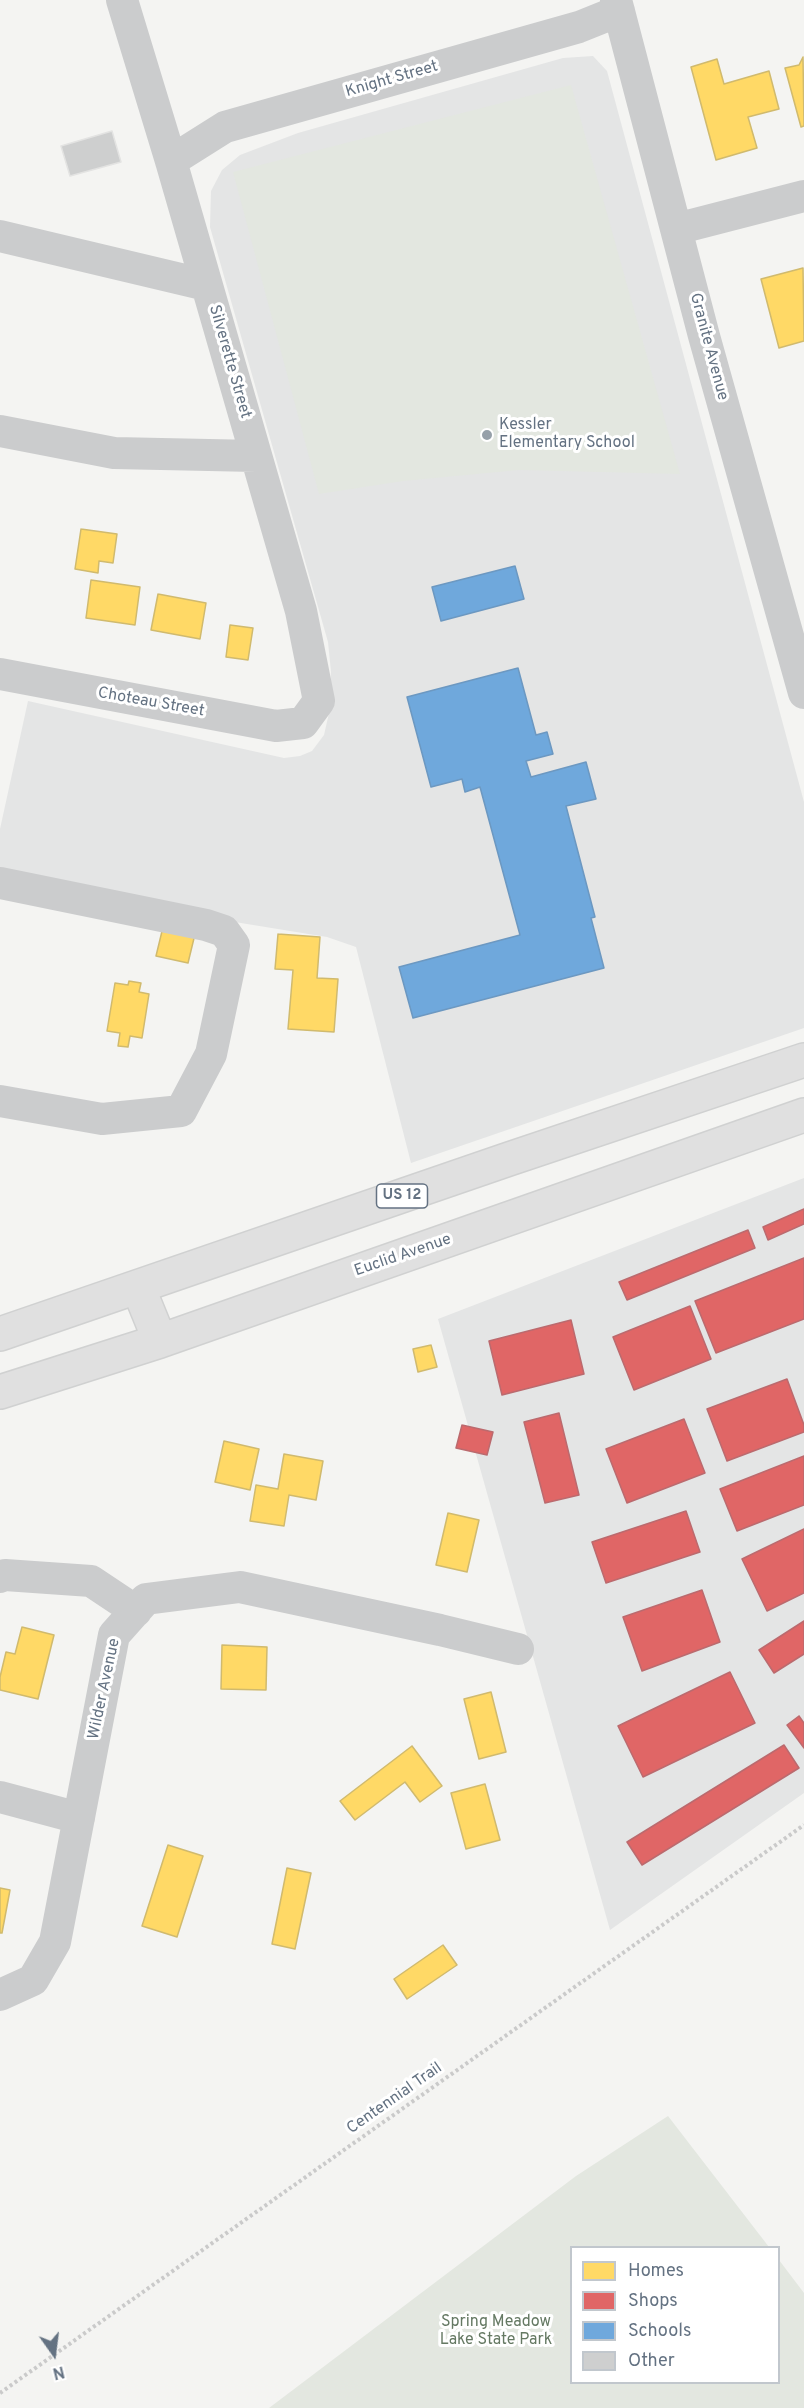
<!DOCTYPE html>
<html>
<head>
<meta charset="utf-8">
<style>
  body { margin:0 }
  #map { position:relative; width:804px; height:2408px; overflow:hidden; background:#f4f4f2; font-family:Overpass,sans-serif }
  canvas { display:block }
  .legend { position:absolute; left:570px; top:2246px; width:210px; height:138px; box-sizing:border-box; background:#fff; border:2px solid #c1c7cd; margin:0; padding:8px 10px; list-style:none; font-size:18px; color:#647282 }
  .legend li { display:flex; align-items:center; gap:12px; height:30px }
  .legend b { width:30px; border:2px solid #c1c7cd }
  .north { position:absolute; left:24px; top:2324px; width:60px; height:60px; -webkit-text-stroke:4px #fff; paint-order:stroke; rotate:166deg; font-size:16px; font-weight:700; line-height:24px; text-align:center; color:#647282 }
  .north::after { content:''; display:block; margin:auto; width:21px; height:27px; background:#647282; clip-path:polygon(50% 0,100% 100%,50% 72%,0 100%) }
</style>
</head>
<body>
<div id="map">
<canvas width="804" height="2408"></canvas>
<ul class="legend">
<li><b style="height:16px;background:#ffd966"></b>Homes</li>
<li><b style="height:16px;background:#e06666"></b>Shops</li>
<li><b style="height:16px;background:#6fa8dc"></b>Schools</li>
<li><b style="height:16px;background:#cecfcf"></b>Other</li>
</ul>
<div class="north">N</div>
</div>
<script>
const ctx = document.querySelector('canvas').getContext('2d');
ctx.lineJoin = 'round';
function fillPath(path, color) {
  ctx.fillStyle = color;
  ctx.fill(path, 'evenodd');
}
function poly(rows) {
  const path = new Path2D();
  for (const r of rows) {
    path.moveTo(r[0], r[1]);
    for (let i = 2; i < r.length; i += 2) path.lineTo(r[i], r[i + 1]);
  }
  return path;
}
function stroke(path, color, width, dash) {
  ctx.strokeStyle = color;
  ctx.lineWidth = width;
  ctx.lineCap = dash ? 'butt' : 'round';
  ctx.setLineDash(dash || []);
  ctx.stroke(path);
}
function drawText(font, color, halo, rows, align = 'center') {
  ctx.font = font + ' Overpass,sans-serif';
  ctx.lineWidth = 6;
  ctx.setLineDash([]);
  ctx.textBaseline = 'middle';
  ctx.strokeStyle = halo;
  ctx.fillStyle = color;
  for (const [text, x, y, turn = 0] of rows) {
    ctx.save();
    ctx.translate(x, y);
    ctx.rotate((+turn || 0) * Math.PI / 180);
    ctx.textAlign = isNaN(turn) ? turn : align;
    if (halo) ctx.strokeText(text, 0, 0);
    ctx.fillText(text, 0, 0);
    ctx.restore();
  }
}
fillPath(poly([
  [593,56,607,71,804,802,804,1028,411,1163,356,947,327,937,204,917,0,874,0,829,28,701,284,758,300,756,312,751,324,735,329,713,331,672,328,642,210,227,211,191,222,170,240,155,298,133,563,58],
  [804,1178,804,1793,610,1930,438,1319]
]), '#e4e5e5');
fillPath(poly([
  [571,85,680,474,519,470,403,481,319,494,233,172],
  [668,2116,769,2247,572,2248,572,2382,778,2382,779,2260,804,2293,804,2408,269,2408,576,2176]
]), '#e3e7e0');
const homes = poly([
  [803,57,804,126,801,127,785,68,799,65,803,57],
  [717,59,724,84,769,71,779,109,748,117,757,148,716,160,691,67,717,59],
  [803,268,804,341,779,348,761,279,803,268],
  [81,529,117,534,113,563,99,561,98,573,75,569,81,529],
  [91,580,140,587,135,625,86,618,91,580],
  [158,594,206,603,200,639,151,630,158,594],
  [230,625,253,628,248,660,226,657,230,625],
  [164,923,196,930,188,963,156,956,164,923],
  [278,934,320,937,317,978,338,979,334,1032,288,1029,293,970,275,969,278,934],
  [129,981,141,983,139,992,149,994,142,1038,130,1036,128,1047,118,1046,120,1033,107,1031,115,983,128,985,129,981],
  [431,1345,437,1367,418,1372,413,1349,431,1345],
  [224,1441,259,1449,250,1490,215,1482,224,1441],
  [284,1454,323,1461,316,1500,289,1495,284,1526,250,1521,256,1485,278,1489,284,1454],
  [448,1513,479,1520,467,1572,436,1565,448,1513],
  [22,1627,54,1635,38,1699,0,1690,0,1677,6,1652,15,1654,22,1627],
  [222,1645,267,1647,266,1690,221,1689,222,1645],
  [491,1692,506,1752,479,1759,464,1699,491,1692],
  [412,1746,442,1786,420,1802,405,1782,355,1820,340,1801,412,1746],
  [485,1784,500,1840,466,1849,451,1793,485,1784],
  [168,1845,203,1856,177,1937,142,1926,168,1845],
  [287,1868,311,1873,295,1949,272,1944,287,1868],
  [0,1888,10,1890,2,1933,0,1933,0,1888],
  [443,1945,457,1965,407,1999,394,1979,443,1945]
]);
fillPath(homes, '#ffd966');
stroke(homes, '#d0ba6e', 1.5);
const shops = poly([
  [804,1209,804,1224,768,1240,763,1227,804,1209],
  [748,1230,755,1248,627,1300,619,1282,748,1230],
  [804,1258,804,1319,716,1353,695,1301,804,1258],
  [690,1306,711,1359,634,1390,613,1337,690,1306],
  [571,1320,584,1374,502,1395,489,1341,571,1320],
  [787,1379,804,1425,804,1432,727,1461,707,1409,787,1379],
  [559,1413,579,1495,545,1503,524,1422,559,1413],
  [684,1419,705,1473,627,1503,606,1449,684,1419],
  [462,1425,493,1432,487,1455,456,1448,462,1425],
  [804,1456,804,1505,737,1531,720,1489,804,1456],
  [686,1511,700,1552,606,1583,592,1542,686,1511],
  [804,1529,804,1593,767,1611,742,1559,804,1529],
  [702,1590,720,1642,642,1671,623,1617,702,1590],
  [804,1621,804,1654,774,1673,759,1650,804,1621],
  [730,1672,755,1723,643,1777,618,1726,730,1672],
  [799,1716,804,1723,804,1748,787,1725,799,1716],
  [784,1745,799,1768,642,1865,627,1842,784,1745]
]);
fillPath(shops, '#e06666');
stroke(shops, '#bb6a6e', 1.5);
const schools = poly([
  [515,566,524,599,441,621,432,587,515,566],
  [518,668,536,735,547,732,553,754,526,761,531,777,586,762,596,799,566,806,595,917,591,918,604,968,413,1018,399,967,520,935,480,787,465,792,462,779,431,787,407,697,518,668]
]);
fillPath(schools, '#6fa8dc');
stroke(schools, '#6c98c1', 1.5);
const building = poly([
  [112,131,121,162,70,176,61,146,112,131]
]);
fillPath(building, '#cecfcf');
stroke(building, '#e3e3e2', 1.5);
const highway = poly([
  [138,1287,160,1341],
  [0,1334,509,1159,804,1060],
  [0,1392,160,1341,804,1115]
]);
stroke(highway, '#d0d1d1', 36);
stroke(poly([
  [0,2393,804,1825]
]), '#cacaca', 4, [3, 3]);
stroke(poly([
  [616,0,704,336,804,693],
  [171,161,225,127,579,27,619,11],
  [676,229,804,196],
  [0,236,206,285],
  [0,431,114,453,256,456],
  [0,674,276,726,303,723,319,701,301,611,171,161,122,0],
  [0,883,206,925,224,931,234,945,211,1054,181,1111,102,1119,0,1101],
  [0,1577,5,1575,91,1581,136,1611],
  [0,1797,79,1818],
  [0,1995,33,1980,55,1942,114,1635,146,1599,240,1587,440,1630,518,1649]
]), '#cbcccd', 32);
stroke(highway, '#e0e0e0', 33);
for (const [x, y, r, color] of [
  [487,435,6,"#96a0a9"]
]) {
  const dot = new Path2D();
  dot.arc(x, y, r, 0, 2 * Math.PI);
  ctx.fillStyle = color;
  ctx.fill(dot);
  stroke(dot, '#fff', 2);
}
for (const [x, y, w] of [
  [402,1196,51]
]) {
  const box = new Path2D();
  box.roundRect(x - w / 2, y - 12, w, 24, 4.5);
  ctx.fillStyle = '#fff';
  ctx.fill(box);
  stroke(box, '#647282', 1.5);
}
drawText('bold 15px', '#647282', null, [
  ["US 12",402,1196]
]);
drawText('16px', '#647282', '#fff', [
  ["Knight Street",392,80,-16],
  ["Granite Avenue",708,347,75],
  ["Silverette Street",229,362,74],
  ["Choteau Street",151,703,10],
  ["Euclid Avenue",403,1256,-19],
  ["Wilder Avenue",105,1689,-78],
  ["Centennial Trail",395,2099,-35]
]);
drawText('16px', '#647282', '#fff', [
  ["Kessler",499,426],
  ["Elementary School",499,444]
], 'left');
drawText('16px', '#657963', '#fff', [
  ["Spring Meadow",496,2323],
  ["Lake State Park",496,2341]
]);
</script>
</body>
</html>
